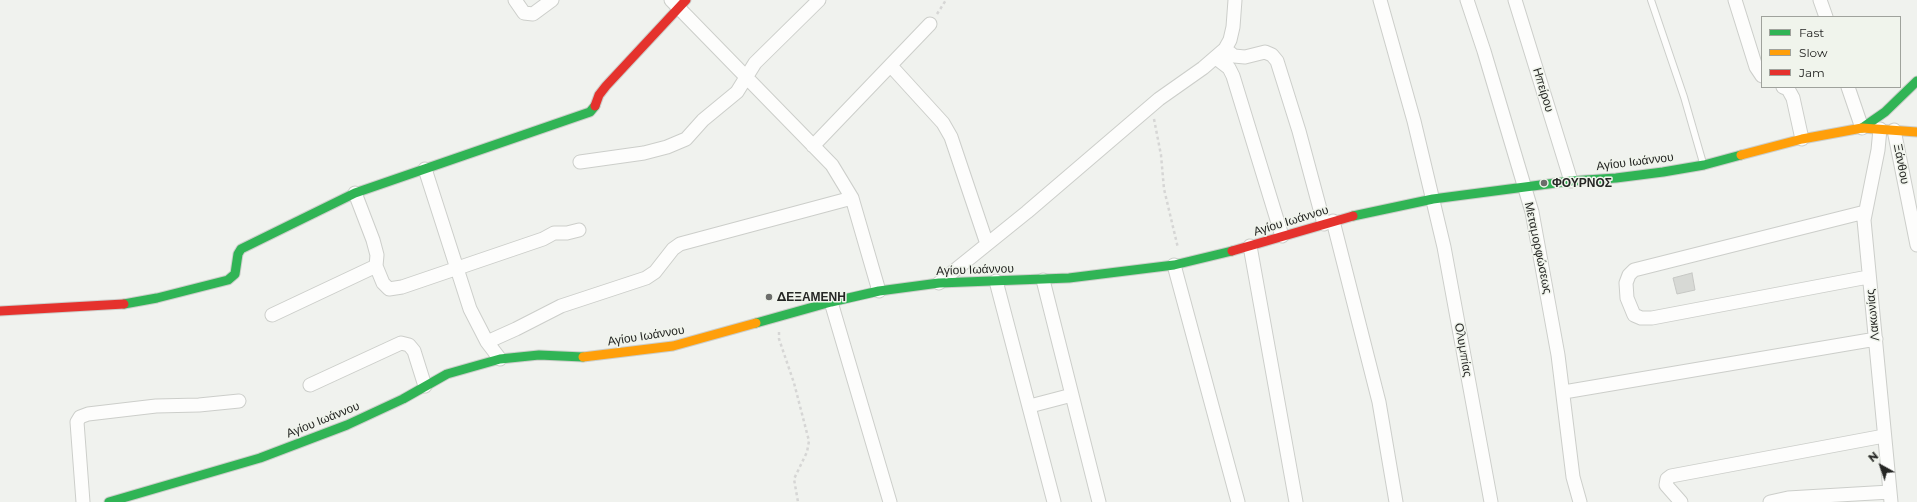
<!DOCTYPE html>
<html>
<head>
<meta charset="utf-8">
<style>
  body { margin:0 }
  #map { position:relative; width:1917px; height:502px; overflow:hidden; background:#f0f2ee; font-family:Montserrat,sans-serif }
  canvas { display:block }
  .legend { position:absolute; left:1761px; top:16px; width:140px; height:72px; box-sizing:border-box; background:#f0f4ec; border:1px solid #9fa29c; margin:0; padding:5px 7px; list-style:none; font-size:12px; color:#252624 }
  .legend li { display:flex; align-items:center; gap:8px; height:20px }
  .legend b { width:20px; border:1px solid #9fa29c }
  .north { position:absolute; left:1861px; top:446px; width:40px; height:40px; -webkit-text-stroke:3px #f0f4ec; paint-order:stroke; rotate:320deg; font-size:11px; font-weight:700; line-height:16px; text-align:center; color:#252624 }
  .north::after { content:''; display:block; margin:auto; width:14px; height:18px; background:#252624; clip-path:polygon(50% 0,100% 100%,50% 72%,0 100%) }
</style>
</head>
<body>
<div id="map">
<canvas width="1917" height="502"></canvas>
<ul class="legend">
<li><b style="height:5px;background:#30b455"></b>Fast</li>
<li><b style="height:5px;background:#ff9f0a"></b>Slow</li>
<li><b style="height:5px;background:#e5322d"></b>Jam</li>
</ul>
<div class="north">N</div>
</div>
<script>
const ctx = document.querySelector('canvas').getContext('2d');
ctx.lineJoin = 'round';
function fillPath(path, color) {
  ctx.fillStyle = color;
  ctx.fill(path, 'evenodd');
}
function poly(rows) {
  const path = new Path2D();
  for (const r of rows) {
    path.moveTo(r[0], r[1]);
    for (let i = 2; i < r.length; i += 2) path.lineTo(r[i], r[i + 1]);
  }
  return path;
}
function stroke(path, color, width, dash) {
  ctx.strokeStyle = color;
  ctx.lineWidth = width;
  ctx.lineCap = dash ? 'butt' : 'round';
  ctx.setLineDash(dash || []);
  ctx.stroke(path);
}
function drawText(font, color, halo, rows, align = 'center') {
  ctx.font = font + ' Montserrat,sans-serif';
  ctx.lineWidth = 3;
  ctx.setLineDash([]);
  ctx.textBaseline = 'middle';
  ctx.strokeStyle = halo;
  ctx.fillStyle = color;
  for (const [text, x, y, turn = 0] of rows) {
    ctx.save();
    ctx.translate(x, y);
    ctx.rotate((+turn || 0) * Math.PI / 180);
    ctx.textAlign = isNaN(turn) ? turn : align;
    if (halo) ctx.strokeText(text, 0, 0);
    ctx.fillText(text, 0, 0);
    ctx.restore();
  }
}
const building = poly([
  [1692,273,1695,290,1677,294,1673,278,1692,273]
]);
fillPath(building, '#d7d9d5');
stroke(building, '#c6c7c4', 1);
const lane = poly([
  [1651,0,1684,97,1703,163]
]);
const street = poly([
  [515,0,524,13,533,14,552,0],
  [671,0,832,165,852,198,879,291],
  [1380,0,1414,121,1444,247,1491,502],
  [1467,0,1484,51,1532,212,1558,355,1573,477,1580,502],
  [1515,0,1571,181],
  [1735,0,1756,67,1762,76],
  [1820,0,1826,17],
  [1225,49,1234,56,1245,57,1265,52,1272,55,1277,61,1299,131,1324,224],
  [1216,58,1229,68,1233,76,1282,236],
  [891,66,943,123,951,137,987,244],
  [1783,87,1788,89,1793,98,1802,139],
  [1848,87,1862,128],
  [1880,129,1878,150,1864,220,1891,502],
  [1894,130,1917,245],
  [813,146,930,24],
  [580,162,644,153,667,147,686,139,703,120,737,92,755,63,819,0],
  [425,169,470,309,487,342,500,359],
  [355,193,373,240,377,255,376,266,383,283,389,289,402,287,543,239,554,233,567,233,579,230],
  [1865,212,1634,270,1629,275,1626,283,1627,298,1634,315,1641,318,1652,318,1868,277],
  [1333,221,1379,402,1396,502],
  [1250,246,1296,502],
  [1174,265,1238,502],
  [1043,280,1099,502],
  [996,281,1054,502],
  [939,283,1027,212,1159,99,1203,68,1225,49,1230,40,1233,27,1235,0],
  [831,302,890,502],
  [272,315,376,266],
  [487,342,516,329,561,306,646,278,655,272,673,249,680,244,852,198],
  [310,385,401,343,409,345,414,351,425,386],
  [1564,392,1876,339],
  [1030,406,1072,395],
  [83,502,77,422,80,417,88,414,156,406,199,405,239,401],
  [1681,502,1666,485,1667,479,1671,476,1884,436],
  [1770,502,1788,498,1890,492]
]);
const fast = poly([
  [1862,128,1885,112,1917,81],
  [1353,216,1433,199,1571,181,1616,178,1663,172,1704,165,1741,155],
  [124,304,157,298,228,280,235,274,238,254,241,249,355,193,590,112,595,106],
  [756,323,831,302,879,291,939,283,1069,278,1174,265,1232,251],
  [109,502,260,458,347,425,403,399,447,374,500,359,539,355,583,357]
]);
const slow = poly([
  [1741,155,1802,139,1862,128,1917,132],
  [583,357,673,346,756,323]
]);
const jam = poly([
  [595,106,599,95,606,86,686,0],
  [1232,251,1353,216],
  [0,311,124,304]
]);
stroke(lane, '#ccceca', 8);
stroke(street, '#ccceca', 15);
stroke(fast, '#ccceca', 11);
stroke(slow, '#ccceca', 11);
stroke(jam, '#ccceca', 11);
stroke(poly([
  [937,14,946,0],
  [1154,119,1161,155,1164,189,1178,248],
  [779,332,779,339,794,383,809,441,807,452,794,479,798,502]
]), '#d6d6d5', 2.5, [3, 3]);
stroke(lane, '#fdfdfc', 6);
stroke(street, '#fdfdfc', 13);
stroke(fast, '#30b455', 9);
stroke(slow, '#ff9f0a', 9);
stroke(jam, '#e5322d', 9);
for (const [x, y, r, color] of [
  [1544,183,4,"#6c6d6b"],
  [769,297,4,"#6c6d6b"]
]) {
  const dot = new Path2D();
  dot.arc(x, y, r, 0, 2 * Math.PI);
  ctx.fillStyle = color;
  ctx.fill(dot);
  stroke(dot, '#f0f4ec', 1.5);
}
drawText('12px', '#252624', '#f0f4ec', [
  ["Ηπείρου",1543,90,73],
  ["Αγίου Ιωάννου",1635,162,-7],
  ["Ξάνθου",1901,164,79],
  ["Αγίου Ιωάννου",1291,221,-17],
  ["Μεταμορφώσεως",1538,248,78],
  ["Αγίου Ιωάννου",975,270,-2],
  ["Λακωνίας",1873,315,-96],
  ["Αγίου Ιωάννου",646,336,-9],
  ["Ολυμπίας",1463,350,80],
  ["Αγίου Ιωάννου",323,420,-22]
]);
drawText('bold 12px', '#252624', '#f0f4ec', [
  ["ΦΟΥΡΝΟΣ",1552,183],
  ["ΔΕΞΑΜΕΝΗ",777,297]
], 'left');
</script>
</body>
</html>
